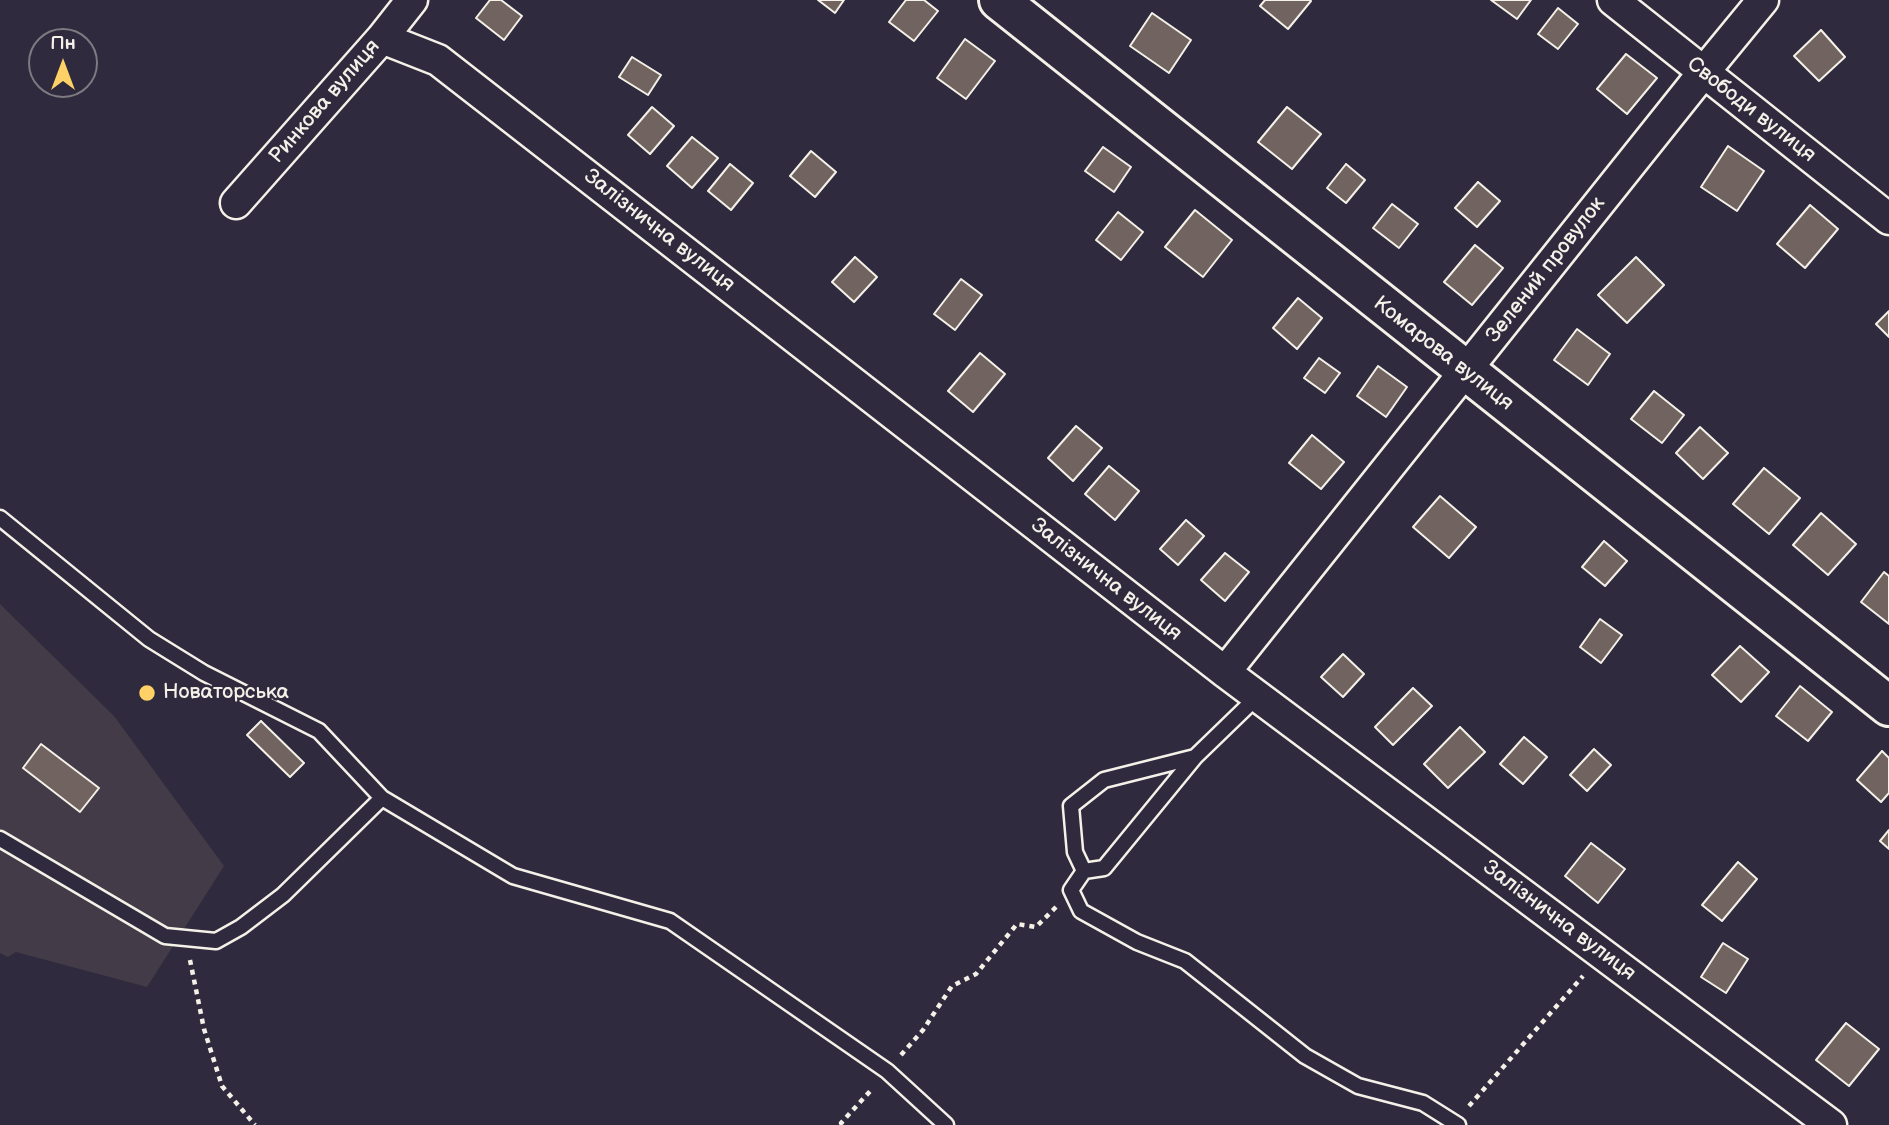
<!DOCTYPE html>
<html>
<head>
<meta charset="utf-8">
<style>
  body { margin:0 }
  #map { position:relative; width:1889px; height:1125px; overflow:hidden; background:#2f2a3d; font-family:"Balsamiq Sans",sans-serif }
  canvas { display:block }
  .north { position:absolute; left:28px; top:28px; width:70px; height:70px; box-sizing:border-box; background:#2f2a3d; border:2px solid #7e7a81; border-radius:50%; rotate:0deg; font-size:19px; font-weight:700; line-height:28px; text-align:center; color:#f4f1e8 }
  .north::after { content:''; display:block; margin:auto; width:24px; height:32px; background:#ffd166; clip-path:polygon(50% 0,100% 100%,50% 72%,0 100%) }
</style>
</head>
<body>
<div id="map">
<canvas width="1889" height="1125"></canvas>
<div class="north">Пн</div>
</div>
<script>
const ctx = document.querySelector('canvas').getContext('2d');
ctx.lineJoin = 'round';
function fillPath(path, color) {
  ctx.fillStyle = color;
  ctx.fill(path, 'evenodd');
}
function poly(rows) {
  const path = new Path2D();
  for (const r of rows) {
    path.moveTo(r[0], r[1]);
    for (let i = 2; i < r.length; i += 2) path.lineTo(r[i], r[i + 1]);
  }
  return path;
}
function stroke(path, color, width, dash) {
  ctx.strokeStyle = color;
  ctx.lineWidth = width;
  ctx.lineCap = dash ? 'butt' : 'round';
  ctx.setLineDash(dash || []);
  ctx.stroke(path);
}
function drawText(font, color, halo, rows, align = 'center') {
  ctx.font = font + ' "Balsamiq Sans",sans-serif';
  ctx.lineWidth = 5;
  ctx.setLineDash([]);
  ctx.textBaseline = 'middle';
  ctx.strokeStyle = halo;
  ctx.fillStyle = color;
  for (const [text, x, y, turn = 0] of rows) {
    ctx.save();
    ctx.translate(x, y);
    ctx.rotate((+turn || 0) * Math.PI / 180);
    ctx.textAlign = isNaN(turn) ? turn : align;
    if (halo) ctx.strokeText(text, 0, 0);
    ctx.fillText(text, 0, 0);
    ctx.restore();
  }
}
fillPath(poly([
  [0,604,114,716,224,866,147,987,16,952,8,957,0,953]
]), '#433b47');
const building = poly([
  [490,0,501,0,522,16,504,40,476,18,490,0],
  [818,0,844,0,835,13,818,0],
  [906,0,924,0,938,11,914,41,889,22,906,0],
  [1265,0,1310,0,1311,1,1288,29,1260,6,1265,0],
  [1491,0,1531,0,1517,19,1491,0],
  [1558,8,1578,24,1558,49,1538,34,1558,8],
  [1152,13,1191,40,1169,73,1130,46,1152,13],
  [1821,30,1845,57,1819,81,1794,56,1821,30],
  [965,39,995,61,966,99,937,78,965,39],
  [1626,54,1657,78,1627,114,1597,89,1626,54],
  [632,57,661,75,648,95,619,77,632,57],
  [652,107,674,126,650,154,628,135,652,107],
  [1287,107,1321,134,1292,169,1258,142,1287,107],
  [692,137,718,158,692,188,667,166,692,137],
  [1728,146,1764,171,1737,211,1701,187,1728,146],
  [1103,147,1131,167,1114,192,1085,171,1103,147],
  [811,151,836,172,815,197,790,176,811,151],
  [730,164,753,183,731,210,708,191,730,164],
  [1346,164,1365,180,1346,203,1327,188,1346,164],
  [1478,182,1500,201,1477,227,1455,208,1478,182],
  [1392,204,1418,224,1399,248,1373,228,1392,204],
  [1810,205,1838,229,1805,268,1777,244,1810,205],
  [1195,210,1232,240,1203,277,1165,247,1195,210],
  [1118,212,1143,232,1121,260,1096,240,1118,212],
  [1475,245,1503,268,1472,305,1444,282,1475,245],
  [855,257,877,277,854,302,832,282,855,257],
  [1636,257,1664,285,1627,323,1598,295,1636,257],
  [961,279,982,295,955,330,934,314,961,279],
  [1298,298,1322,318,1297,349,1273,328,1298,298],
  [1889,311,1889,337,1876,324,1889,311],
  [1577,329,1610,354,1588,385,1554,360,1577,329],
  [980,353,1005,374,973,412,948,391,980,353],
  [1319,358,1340,373,1325,393,1304,378,1319,358],
  [1378,366,1407,387,1386,417,1357,396,1378,366],
  [1654,391,1684,415,1662,443,1631,419,1654,391],
  [1076,426,1102,448,1073,481,1048,458,1076,426],
  [1700,427,1728,453,1703,479,1676,453,1700,427],
  [1312,435,1344,462,1321,489,1289,463,1312,435],
  [1109,466,1139,491,1115,520,1085,494,1109,466],
  [1764,468,1800,498,1769,534,1733,504,1764,468],
  [1440,496,1476,527,1449,558,1413,527,1440,496],
  [1821,513,1856,544,1828,575,1793,545,1821,513],
  [1186,520,1204,536,1178,565,1160,549,1186,520],
  [1604,541,1627,561,1605,586,1582,567,1604,541],
  [1225,553,1249,572,1225,601,1201,580,1225,553],
  [1884,572,1889,576,1889,624,1861,602,1884,572],
  [1600,619,1622,635,1601,663,1580,647,1600,619],
  [1740,646,1769,672,1741,702,1712,675,1740,646],
  [1343,654,1364,674,1343,697,1321,677,1343,654],
  [1800,686,1832,712,1808,741,1776,716,1800,686],
  [1413,688,1432,706,1393,745,1375,727,1413,688],
  [261,721,304,763,290,777,247,735,261,721],
  [1460,727,1485,752,1448,788,1424,764,1460,727],
  [1524,737,1547,757,1523,784,1500,764,1524,737],
  [41,744,99,788,80,812,23,768,41,744],
  [1594,749,1611,765,1587,791,1570,775,1594,749],
  [1882,751,1889,758,1889,793,1881,802,1857,780,1882,751],
  [1889,830,1889,849,1880,841,1889,830],
  [1591,843,1625,869,1598,903,1565,876,1591,843],
  [1738,862,1757,879,1722,921,1702,905,1738,862],
  [1723,943,1748,959,1726,993,1701,977,1723,943],
  [1846,1023,1879,1049,1849,1086,1816,1060,1846,1023]
]);
fillPath(building, '#71635f');
stroke(building, '#f4f1e8', 2);
const service = poly([
  [0,518,149,639,204,673,319,731,382,798,513,876,670,921,887,1071,946,1125],
  [1195,757,1104,780,1071,806,1075,852,1084,871,1104,868,1195,757,1258,696],
  [0,839,165,936,216,941,241,927,283,895,382,798],
  [1084,871,1071,890,1081,911,1137,942,1185,961,1305,1056,1358,1086,1423,1103,1458,1125]
]);
const minor = poly([
  [1613,0,1889,219],
  [382,38,438,60,1225,672,1831,1125],
  [236,203,382,38,412,0],
  [1225,672,1703,73,1763,0]
]);
const secondary = poly([
  [999,0,1889,706]
]);
stroke(service, '#f4f1e8', 19);
stroke(minor, '#f4f1e8', 35);
stroke(secondary, '#f4f1e8', 44);
stroke(poly([
  [190,960,204,1029,222,1086,255,1125],
  [901,1055,923,1030,952,986,976,974,1017,924,1036,927,1056,907],
  [1469,1106,1583,976],
  [842,1125,841,1123,873,1088]
]), '#f4f1e8', 4.5, [5, 5]);
stroke(service, '#2f2a3d', 14);
stroke(minor, '#2f2a3d', 30);
stroke(secondary, '#2f2a3d', 38);
for (const [x, y, r, color] of [
  [147,693,9,"#ffd166"]
]) {
  const dot = new Path2D();
  dot.arc(x, y, r, 0, 2 * Math.PI);
  ctx.fillStyle = color;
  ctx.fill(dot);
  stroke(dot, '#2f2a3d', 2.5);
}
drawText('21px', '#f4f1e8', '#2f2a3d', [
  ["Ринкова вулиця",325,102,-49],
  ["Свободи вулиця",1751,110,38],
  ["Залізнична вулиця",659,231,38],
  ["Зелений провулок",1546,270,-52],
  ["Комарова вулиця",1443,354,38],
  ["Залізнична вулиця",1106,580,38],
  ["Залізнична вулиця",1559,921,37]
]);
drawText('21px', '#f4f1e8', '#2f2a3d', [
  ["Новаторська",163,693]
], 'left');
</script>
</body>
</html>
